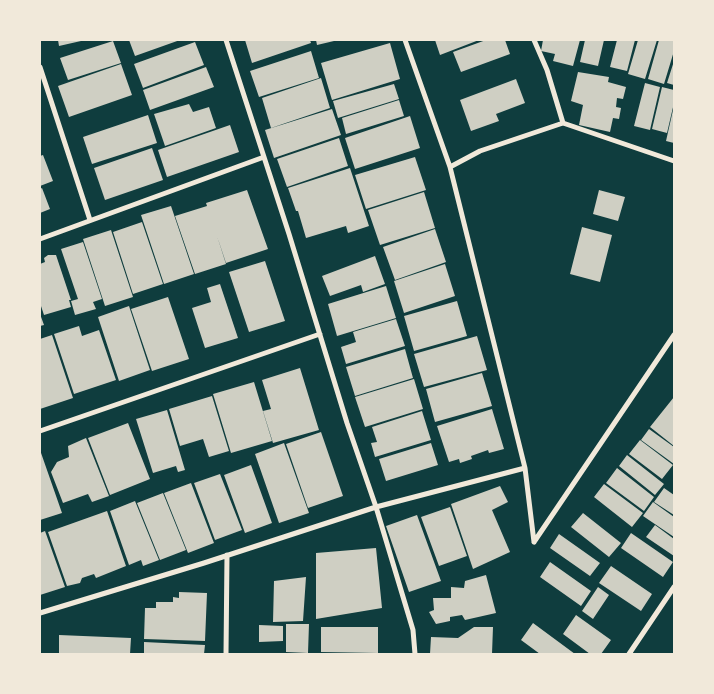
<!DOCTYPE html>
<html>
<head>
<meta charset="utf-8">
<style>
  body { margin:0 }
  #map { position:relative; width:714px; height:694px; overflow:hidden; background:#0f3d3e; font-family:"Roboto Serif",serif }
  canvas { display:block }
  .frame { position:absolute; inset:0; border:41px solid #f1e9da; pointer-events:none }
</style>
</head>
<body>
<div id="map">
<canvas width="714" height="694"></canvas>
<div class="frame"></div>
</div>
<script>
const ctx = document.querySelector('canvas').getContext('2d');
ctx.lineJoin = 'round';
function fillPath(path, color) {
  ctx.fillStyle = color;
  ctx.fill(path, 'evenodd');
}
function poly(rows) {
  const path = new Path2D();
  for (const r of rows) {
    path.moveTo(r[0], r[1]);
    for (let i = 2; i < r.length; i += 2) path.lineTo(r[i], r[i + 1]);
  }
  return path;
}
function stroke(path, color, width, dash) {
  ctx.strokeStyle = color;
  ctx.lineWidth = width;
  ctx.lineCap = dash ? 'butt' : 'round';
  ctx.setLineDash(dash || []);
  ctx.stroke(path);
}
fillPath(poly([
  [58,40,81,40,81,41,59,46],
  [129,40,180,40,135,56],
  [245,40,310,40,311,43,252,63],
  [316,40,334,40,334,41,317,45],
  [435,40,479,40,440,55],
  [486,40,505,40,510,54,461,72,453,52],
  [543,40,580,40,573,66,553,61,555,54,541,51],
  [585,40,604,40,598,66,580,62],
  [617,40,635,40,627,71,610,67],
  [638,40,657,40,645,79,628,74],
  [659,40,674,40,674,51,664,84,648,79],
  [113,41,121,63,68,80,60,58],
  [195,42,204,65,143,88,134,64],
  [390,43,400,79,332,100,321,63],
  [311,51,319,78,259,97,250,71],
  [674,61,674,85,667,83],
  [121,64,132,95,69,117,58,86],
  [206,67,214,87,150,110,143,90],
  [578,72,609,77,608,82,626,87,623,99,617,98,616,107,621,108,619,119,613,118,610,132,579,125,583,105,571,101],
  [321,78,330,108,271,128,262,98],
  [516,79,525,103,496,114,499,121,471,131,460,100],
  [645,83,660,87,650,130,634,126],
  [394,84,399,99,338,118,333,101],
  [662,87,674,90,674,103,667,133,652,129],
  [399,100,404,116,346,134,342,118],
  [189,104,193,112,209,107,216,128,165,146,154,114],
  [332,109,341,135,274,158,265,130],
  [673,110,674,111,674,143,666,141],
  [148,115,157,143,92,164,83,137],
  [410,116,420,148,355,169,345,138],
  [230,125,239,152,167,177,158,150],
  [339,138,348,166,287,187,277,159],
  [152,148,163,180,105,200,94,168],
  [43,155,53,181,40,186,40,156],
  [415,157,426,190,366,209,355,175],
  [350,168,369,226,348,233,346,226,306,238,298,211,296,211,288,188],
  [42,188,50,209,40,213,40,189],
  [247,190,268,249,226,263,217,236,226,264,195,274,175,216,207,206,206,203],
  [599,190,625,197,618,221,593,214],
  [424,192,435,228,380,245,368,210],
  [171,206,194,274,164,284,141,215],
  [142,222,163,284,133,294,113,232],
  [582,227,612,235,600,282,570,274],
  [435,229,446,262,395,280,383,247],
  [111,230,133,297,105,306,83,239],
  [83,242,102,299,93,302,96,309,75,315,71,301,78,299,61,249],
  [48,255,56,255,71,300,69,300,71,307,44,315,40,303,40,264,45,262,44,258],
  [375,256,385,284,363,292,361,285,330,296,322,276],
  [265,261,285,321,249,332,229,272],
  [445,264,455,296,404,313,394,281],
  [220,284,238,338,205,348,192,308,211,302,207,288],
  [386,286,396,318,337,336,328,304],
  [168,297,189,359,152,371,131,309],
  [457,301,467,336,414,351,404,316],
  [129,306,150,370,119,381,98,317],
  [40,314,44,325,40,326],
  [396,319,405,346,346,364,341,347,356,342,353,332],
  [79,326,82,336,99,330,116,380,74,394,54,334],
  [52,335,73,398,40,409,40,339],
  [477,336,487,370,424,387,414,354],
  [405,349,413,378,355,396,346,367],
  [300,368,319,430,273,443,263,411,271,409,262,380],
  [482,373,492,406,435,422,426,389],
  [414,379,423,409,365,427,355,397],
  [254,382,272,441,231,453,213,394],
  [212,396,229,451,209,457,203,439,180,446,169,409],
  [674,397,674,446,650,427],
  [492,409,504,449,489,453,488,450,471,456,472,459,460,463,459,459,449,462,437,426],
  [167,410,185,470,178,472,176,466,153,473,136,419],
  [422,411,431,440,375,457,371,443,377,442,372,427],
  [128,423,150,479,110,495,88,438],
  [649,429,674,447,674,464,641,440],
  [321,432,343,496,308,508,286,444],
  [86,438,109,496,92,502,88,494,63,503,51,472,57,462,69,457,68,446],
  [640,440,673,465,662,479,629,454],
  [284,443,309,513,279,523,255,454],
  [431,443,438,465,386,481,379,459],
  [40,450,62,513,40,520],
  [627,455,664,484,655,495,619,466],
  [251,465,272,523,245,533,224,475],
  [617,468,654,497,644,511,606,483],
  [220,474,242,530,215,540,194,483],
  [191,483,214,543,188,553,164,493],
  [604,484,643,513,632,527,594,497],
  [500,486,508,502,492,510,510,552,473,569,451,504],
  [664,488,674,495,674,515,654,502],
  [163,493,186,550,160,560,137,503],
  [135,501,159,560,143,566,141,560,129,565,110,511],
  [653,502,674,517,674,537,643,516],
  [450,507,467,556,439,566,421,517],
  [107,511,126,566,96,578,94,574,82,578,80,583,67,586,48,532],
  [583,513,621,543,609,557,571,527],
  [417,515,441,581,409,592,386,526],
  [655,525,674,539,674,556,646,537],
  [45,531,65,587,40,595,40,533],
  [631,533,673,562,663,577,621,548],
  [559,534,600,563,590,576,550,548],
  [376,548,382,608,316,619,316,553],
  [550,562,591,591,581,606,540,577],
  [611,566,652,594,641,611,599,583],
  [486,575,496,613,465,620,462,615,450,617,450,621,436,624,429,612,434,610,433,598,451,598,451,587,464,588,465,581],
  [306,577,303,621,273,622,274,581],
  [598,587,609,595,593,619,582,611],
  [179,592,207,593,205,641,144,639,145,608,156,608,156,602,173,602,173,597,179,598],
  [576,615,611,640,601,654,590,654,563,634],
  [533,623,575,654,540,654,521,640],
  [286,624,309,624,308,653,286,652],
  [259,625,283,626,283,641,259,642],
  [321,627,378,627,378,653,321,652],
  [474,627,493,627,492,654,430,654,431,637,458,638],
  [59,635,131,638,130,654,59,654],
  [144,642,205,645,204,654,144,654]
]), '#cfcfc3');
stroke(poly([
  [226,40,289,234,347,423,376,507,525,468,450,167,480,151,563,123,547,70,534,40],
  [405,40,450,167],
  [40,67,90,220],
  [563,123,674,161],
  [40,239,264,157],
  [40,431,320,334],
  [525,468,534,542],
  [534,542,674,335],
  [40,613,204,563,376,507,413,630,415,654],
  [226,654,227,555],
  [629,654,674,587]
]), '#f1e9da', 5);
</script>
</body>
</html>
